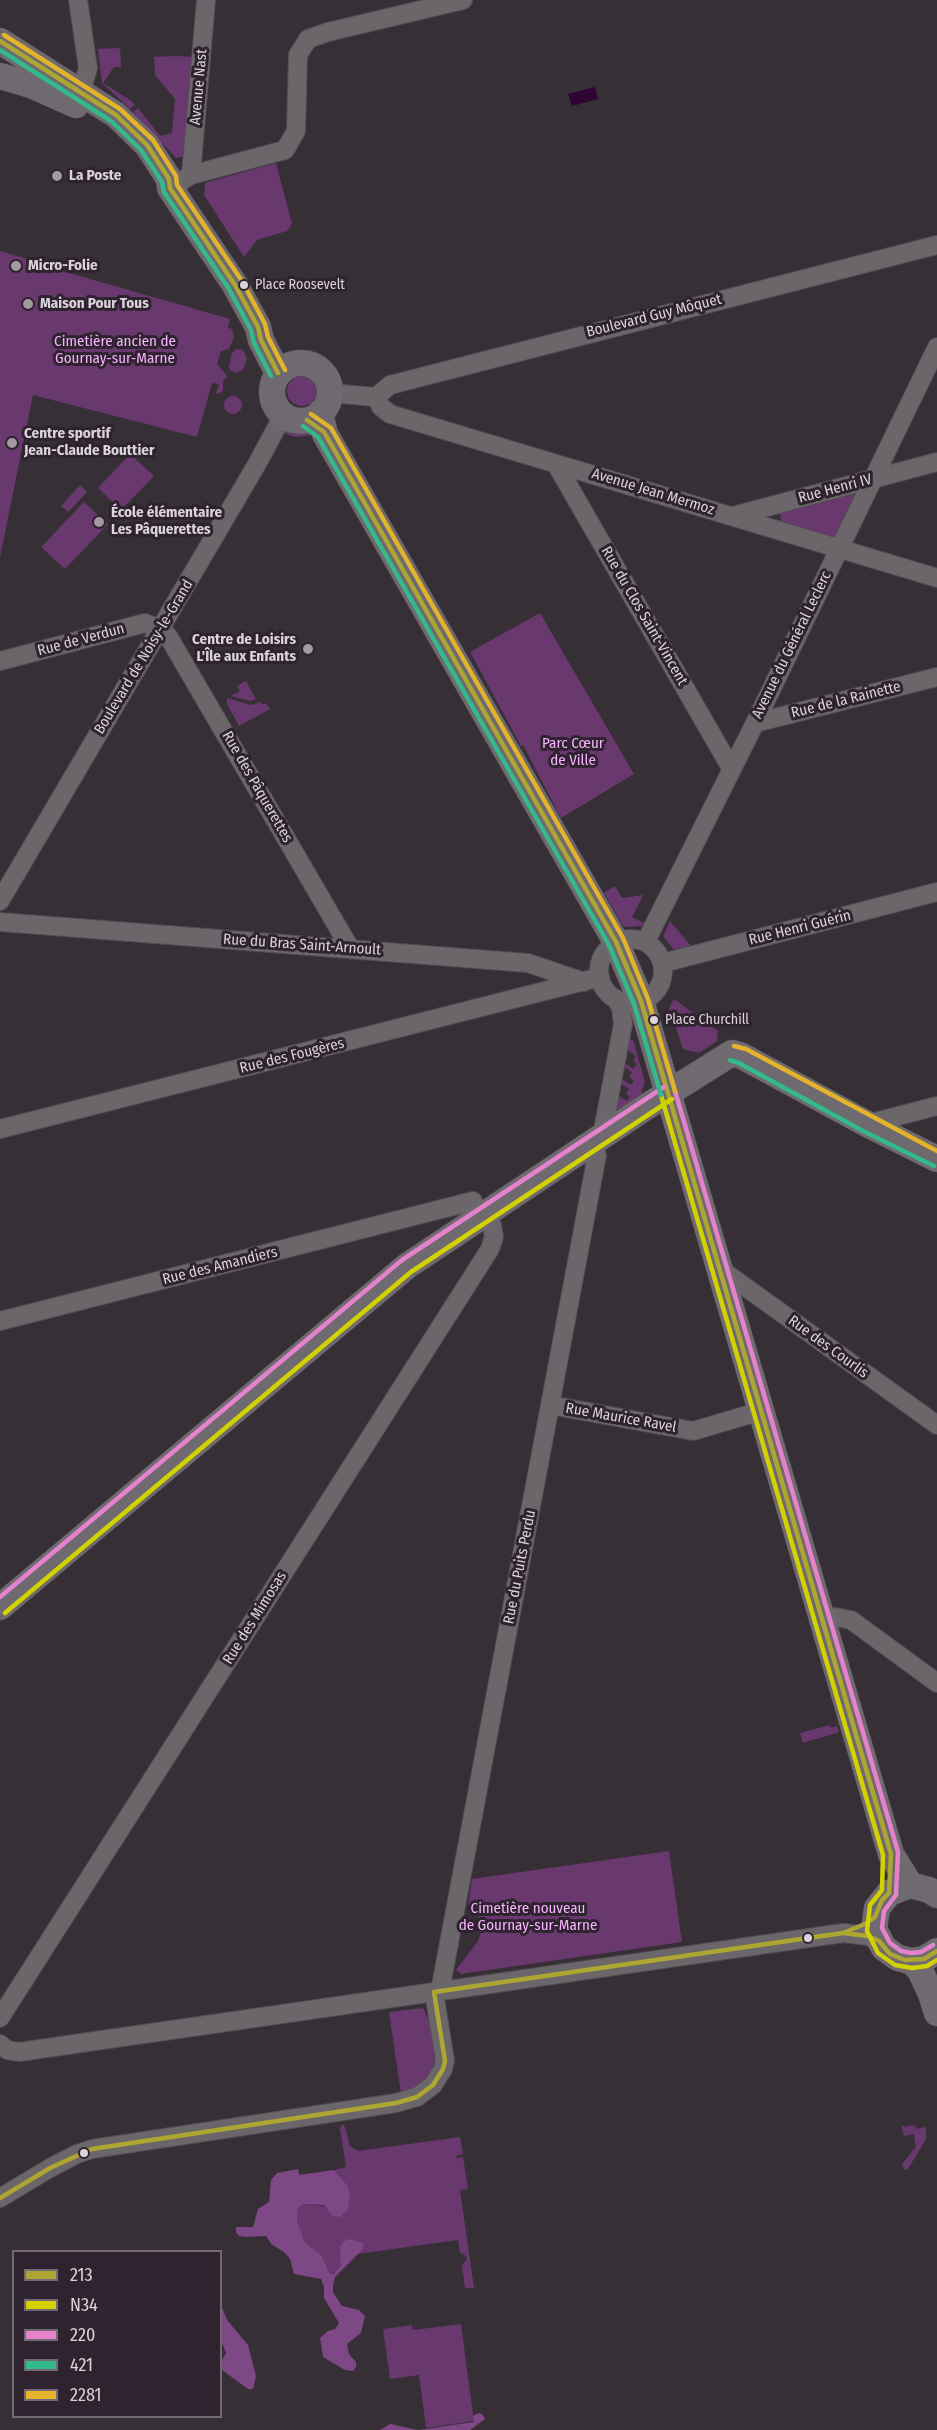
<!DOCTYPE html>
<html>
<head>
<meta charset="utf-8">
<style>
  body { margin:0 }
  #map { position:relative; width:937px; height:2430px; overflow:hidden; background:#363036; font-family:"Fira Sans Condensed",sans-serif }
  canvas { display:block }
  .legend { position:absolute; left:12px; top:2250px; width:210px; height:168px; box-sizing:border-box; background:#2e232f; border:2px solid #736974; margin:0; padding:8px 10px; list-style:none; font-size:18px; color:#dad3db }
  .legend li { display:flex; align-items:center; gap:12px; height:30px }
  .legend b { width:30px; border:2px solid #736974 }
</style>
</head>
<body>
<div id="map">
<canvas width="937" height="2430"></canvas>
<ul class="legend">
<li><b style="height:8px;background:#ada633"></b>213</li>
<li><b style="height:8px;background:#d2d200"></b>N34</li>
<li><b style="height:8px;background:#e482cb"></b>220</li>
<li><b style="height:8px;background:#33b98a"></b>421</li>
<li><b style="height:8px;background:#e3b32a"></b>2281</li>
</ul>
</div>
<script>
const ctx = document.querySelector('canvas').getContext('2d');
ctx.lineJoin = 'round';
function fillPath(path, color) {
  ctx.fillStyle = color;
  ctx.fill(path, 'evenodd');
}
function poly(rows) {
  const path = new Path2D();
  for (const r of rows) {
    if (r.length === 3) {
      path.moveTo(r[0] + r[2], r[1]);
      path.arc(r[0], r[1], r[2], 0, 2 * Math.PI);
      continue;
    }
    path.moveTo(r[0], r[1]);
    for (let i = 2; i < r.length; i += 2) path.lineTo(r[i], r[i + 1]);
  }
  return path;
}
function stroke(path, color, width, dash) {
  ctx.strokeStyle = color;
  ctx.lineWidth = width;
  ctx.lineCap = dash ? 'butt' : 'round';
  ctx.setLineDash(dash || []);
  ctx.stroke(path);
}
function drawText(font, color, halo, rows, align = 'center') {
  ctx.font = font + ' "Fira Sans Condensed",sans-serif';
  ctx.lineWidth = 6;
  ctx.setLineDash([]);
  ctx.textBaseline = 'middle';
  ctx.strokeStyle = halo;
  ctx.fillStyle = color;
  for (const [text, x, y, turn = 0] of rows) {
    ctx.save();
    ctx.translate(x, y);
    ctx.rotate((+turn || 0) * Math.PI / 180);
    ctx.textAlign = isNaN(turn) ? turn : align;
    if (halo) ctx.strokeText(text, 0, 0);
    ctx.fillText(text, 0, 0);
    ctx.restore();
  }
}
fillPath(poly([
  [120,48,121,67,114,67,103,83,130,100,135,105,130,109,102,83,98,49],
  [177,56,192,57,184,156,176,158,133,112,138,108,160,136,172,133,175,99,155,75,154,57],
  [276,163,292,224,287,231,257,240,244,257,204,195,205,183],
  [0,251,44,264,44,266,48,267,230,319,228,328,232,329,234,337,229,349,221,351,217,364,227,376,223,382,223,390,219,394,216,393,219,384,212,383,197,437,33,395,0,557],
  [237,349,243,350,247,358,243,370,236,373,230,370,229,366,232,353],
  [302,391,15],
  [233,405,9],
  [287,423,306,428,314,435,296,437,280,432],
  [130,454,154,476,121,510,98,488],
  [80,485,87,492,68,512,61,506],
  [851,493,855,496,835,538,785,524,781,521,780,513,783,509],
  [84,502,108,524,65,569,41,547],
  [540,613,634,774,561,818,523,745,521,746,470,652],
  [246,681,256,699,251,701,231,696,240,691,237,686],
  [227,698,251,705,261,702,262,705,266,703,270,709,239,726,227,704],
  [615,886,622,898,643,895,632,917,644,923,643,926,624,927,604,893],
  [670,921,691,946,674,950,663,936],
  [674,999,718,1031,717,1041,699,1053,683,1049,669,1008],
  [625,1038,633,1040,645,1082,641,1093,644,1097,612,1117,616,1094,627,1101,630,1097,626,1094,629,1089,618,1082,619,1077,631,1085,634,1081,629,1077,632,1072,621,1065,622,1061,633,1069,637,1064,633,1061,636,1056,624,1048],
  [830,1725,831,1728,837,1726,839,1732,803,1743,800,1733],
  [669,1851,682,1942,461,1974,456,1970,478,1941,481,1931,479,1917,468,1905,472,1879],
  [423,2008,429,2020,436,2052,435,2065,428,2078,415,2089,401,2093,389,2012],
  [342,2124,345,2127,350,2146,358,2151,460,2137,463,2154,456,2156,457,2158,463,2157,468,2189,460,2190,474,2288,465,2288,462,2265,467,2259,466,2256,460,2253,458,2240,357,2254,363,2249,342,2260,341,2265,333,2275,329,2273,322,2256,305,2242,297,2221,298,2208,304,2204,324,2206,328,2211,350,2193,348,2186,334,2170,346,2167,340,2129],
  [901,2125,905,2127,915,2125,916,2129,925,2127,926,2131,926,2139,908,2169,904,2170,902,2164,916,2147,914,2134,904,2136],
  [461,2324,474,2421,426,2428,419,2375,390,2379,383,2329,412,2325,413,2330]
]), '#69386f');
fillPath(poly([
  [298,2169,299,2175,334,2170,348,2186,350,2193,348,2209,340,2217,332,2216,324,2205,304,2204,298,2208,297,2221,305,2242,322,2256,329,2273,333,2275,341,2265,340,2248,343,2242,349,2239,363,2243,363,2249,335,2277,333,2286,333,2292,342,2306,359,2310,365,2316,361,2333,347,2344,349,2354,356,2362,356,2367,353,2371,345,2370,323,2357,320,2338,328,2331,335,2329,339,2323,324,2298,324,2287,321,2279,294,2274,290,2259,284,2252,271,2244,266,2236,247,2237,239,2236,236,2232,236,2227,253,2227,258,2209,269,2202,271,2180,277,2173],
  [221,2290,221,2305,227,2320,248,2345,256,2376,253,2389,248,2389,222,2370,221,2362,226,2353,221,2340],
  [478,2413,482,2414,485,2419,470,2430,380,2430,390,2424,418,2430,474,2422,473,2416]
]), '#7e4785');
fillPath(poly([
  [595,87,598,99,572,106,568,94]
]), '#2e0432');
const street = poly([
  [78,0,88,68,80,95,81,104],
  [191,175,206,0],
  [170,188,191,175,285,150,296,131,298,55,308,39,328,32,463,0],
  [330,393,376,397],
  [376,397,381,407,390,414,937,578],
  [376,397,390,385,937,245],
  [556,464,731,768],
  [733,516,937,462],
  [0,661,145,623,160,629,168,636,350,948],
  [755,723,937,677],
  [0,901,257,464,279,423,279,411],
  [0,922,528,963,584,982],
  [631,971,32],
  [646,941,755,723,937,347],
  [663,963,937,892],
  [867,1124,937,1106],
  [0,1129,600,977],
  [609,1132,604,1125,623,1024,621,1008,616,999],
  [719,1268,937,1425],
  [0,1321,473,1201],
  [550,1405,693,1431,761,1411],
  [822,1620,835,1617,851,1620,937,1683],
  [440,1991,597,1155,591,1145],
  [0,2018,490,1249,494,1237,492,1225,486,1216],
  [0,2044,7,2050,19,2052,843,1933,868,1936,879,1941],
  [0,2198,50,2168,77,2154,92,2149,396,2103,417,2097,433,2085,443,2069,445,2061,434,1992]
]);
const secondary = poly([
  [0,41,116,115,147,145,169,179,170,188,235,285,258,327,261,340,278,373],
  [0,76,31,85,76,105],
  [301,392,29],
  [320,413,325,434,616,942,641,1001,891,1854,910,1885],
  [0,1607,407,1266,649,1105,732,1053,742,1056,867,1124,937,1159],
  [937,1895,929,1890,910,1885,889,1893,877,1908,874,1929,884,1948,898,1958,911,1961,924,1959,937,1951],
  [911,1961,920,1970,931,1994,937,2013]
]);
stroke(street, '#534d53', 20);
stroke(secondary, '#534d53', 27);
stroke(street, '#6a666a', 18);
stroke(secondary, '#6f6970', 26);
stroke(poly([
  [0,41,116,115,147,145,169,179,170,188,235,285,258,327,261,340,278,373],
  [307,420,324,432,616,942,641,1001,891,1854,889,1893,882,1900,875,1917,865,1924,843,1933,434,1992],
  [815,1937,843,1933,868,1936,879,1941,890,1954,905,1960,924,1959,937,1951],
  [0,2198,50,2168,92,2149,396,2103,417,2097,433,2085,443,2069,445,2061,434,1992]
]), '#ada633', 4.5);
stroke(poly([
  [661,1095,883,1855,882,1890,870,1905,867,1931,878,1953,895,1965,912,1968,927,1966,937,1960],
  [5,1613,411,1272,672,1099]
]), '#d2d200', 4.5);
stroke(poly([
  [675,1091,898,1852,896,1895,884,1911,882,1928,890,1943,901,1951,911,1953,921,1952,933,1945],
  [0,1597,402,1260,664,1087]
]), '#e482cb', 4.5);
stroke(poly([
  [0,50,111,121,141,150,162,182,164,192,229,289,251,330,254,343,271,376],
  [303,426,318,437,609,945,634,1004,661,1095],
  [730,1060,739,1063,863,1131,934,1166]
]), '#33b98a', 4.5);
stroke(poly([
  [4,35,120,109,153,140,176,176,177,185,242,281,265,324,268,337,285,370],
  [311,414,331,428,623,938,648,999,675,1091],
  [734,1046,746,1049,937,1151]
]), '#e3b32a', 4.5);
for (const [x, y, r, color] of [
  [57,176,6,"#a19aa1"],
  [16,266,6,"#a19aa1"],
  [244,285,5,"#dad3db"],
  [28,304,6,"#a19aa1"],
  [12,443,6,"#a19aa1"],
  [99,522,6,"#a19aa1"],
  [308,649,6,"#a19aa1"],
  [654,1020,5,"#dad3db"],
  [808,1938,5,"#dad3db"],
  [84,2153,5,"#dad3db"]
]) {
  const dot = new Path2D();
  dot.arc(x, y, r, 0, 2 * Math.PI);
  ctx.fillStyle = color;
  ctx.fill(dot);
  stroke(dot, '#2e232f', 2);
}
drawText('14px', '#dad3db', '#2e232f', [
  ["Place Roosevelt",255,285],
  ["Place Churchill",665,1020]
], 'left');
drawText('15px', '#dad3db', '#2e232f', [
  ["Avenue Nast",199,87,-85],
  ["Boulevard Guy Môquet",654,316,-14],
  ["Rue Henri IV",835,489,-15],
  ["Avenue Jean Mermoz",653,492,17],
  ["Rue du Clos Saint-Vincent",644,616,60],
  ["Rue de Verdun",81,640,-15],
  ["Avenue du Général Leclerc",792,645,-64],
  ["Boulevard de Noisy-le-Grand",144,657,-59],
  ["Rue de la Rainette",846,700,-14],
  ["Rue des Pâquerettes",257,787,60],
  ["Rue Henri Guérin",800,928,-14],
  ["Rue du Bras Saint-Arnoult",302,945,4],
  ["Rue des Fougères",292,1056,-14],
  ["Rue des Amandiers",220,1266,-14],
  ["Rue des Courlis",828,1347,36],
  ["Rue Maurice Ravel",621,1418,10],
  ["Rue du Puits Perdu",520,1567,-79],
  ["Rue des Mimosas",255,1618,-58]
]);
drawText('bold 15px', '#dad3db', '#2e232f', [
  ["La Poste",69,176],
  ["Micro-Folie",28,266],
  ["Maison Pour Tous",40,304],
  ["Centre sportif",24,434],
  ["Jean-Claude Bouttier",24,451],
  ["École élémentaire",111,513],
  ["Les Pâquerettes",111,530],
  ["Centre de Loisirs",296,640,"right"],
  ["L'Île aux Enfants",296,657,"right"]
], 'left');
drawText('15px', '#f7b3ff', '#2e232f', [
  ["Cimetière ancien de",115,342],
  ["Gournay-sur-Marne",115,359],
  ["Parc Cœur",573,744],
  ["de Ville",573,761],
  ["Cimetière nouveau",528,1909],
  ["de Gournay-sur-Marne",528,1926]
]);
</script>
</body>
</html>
